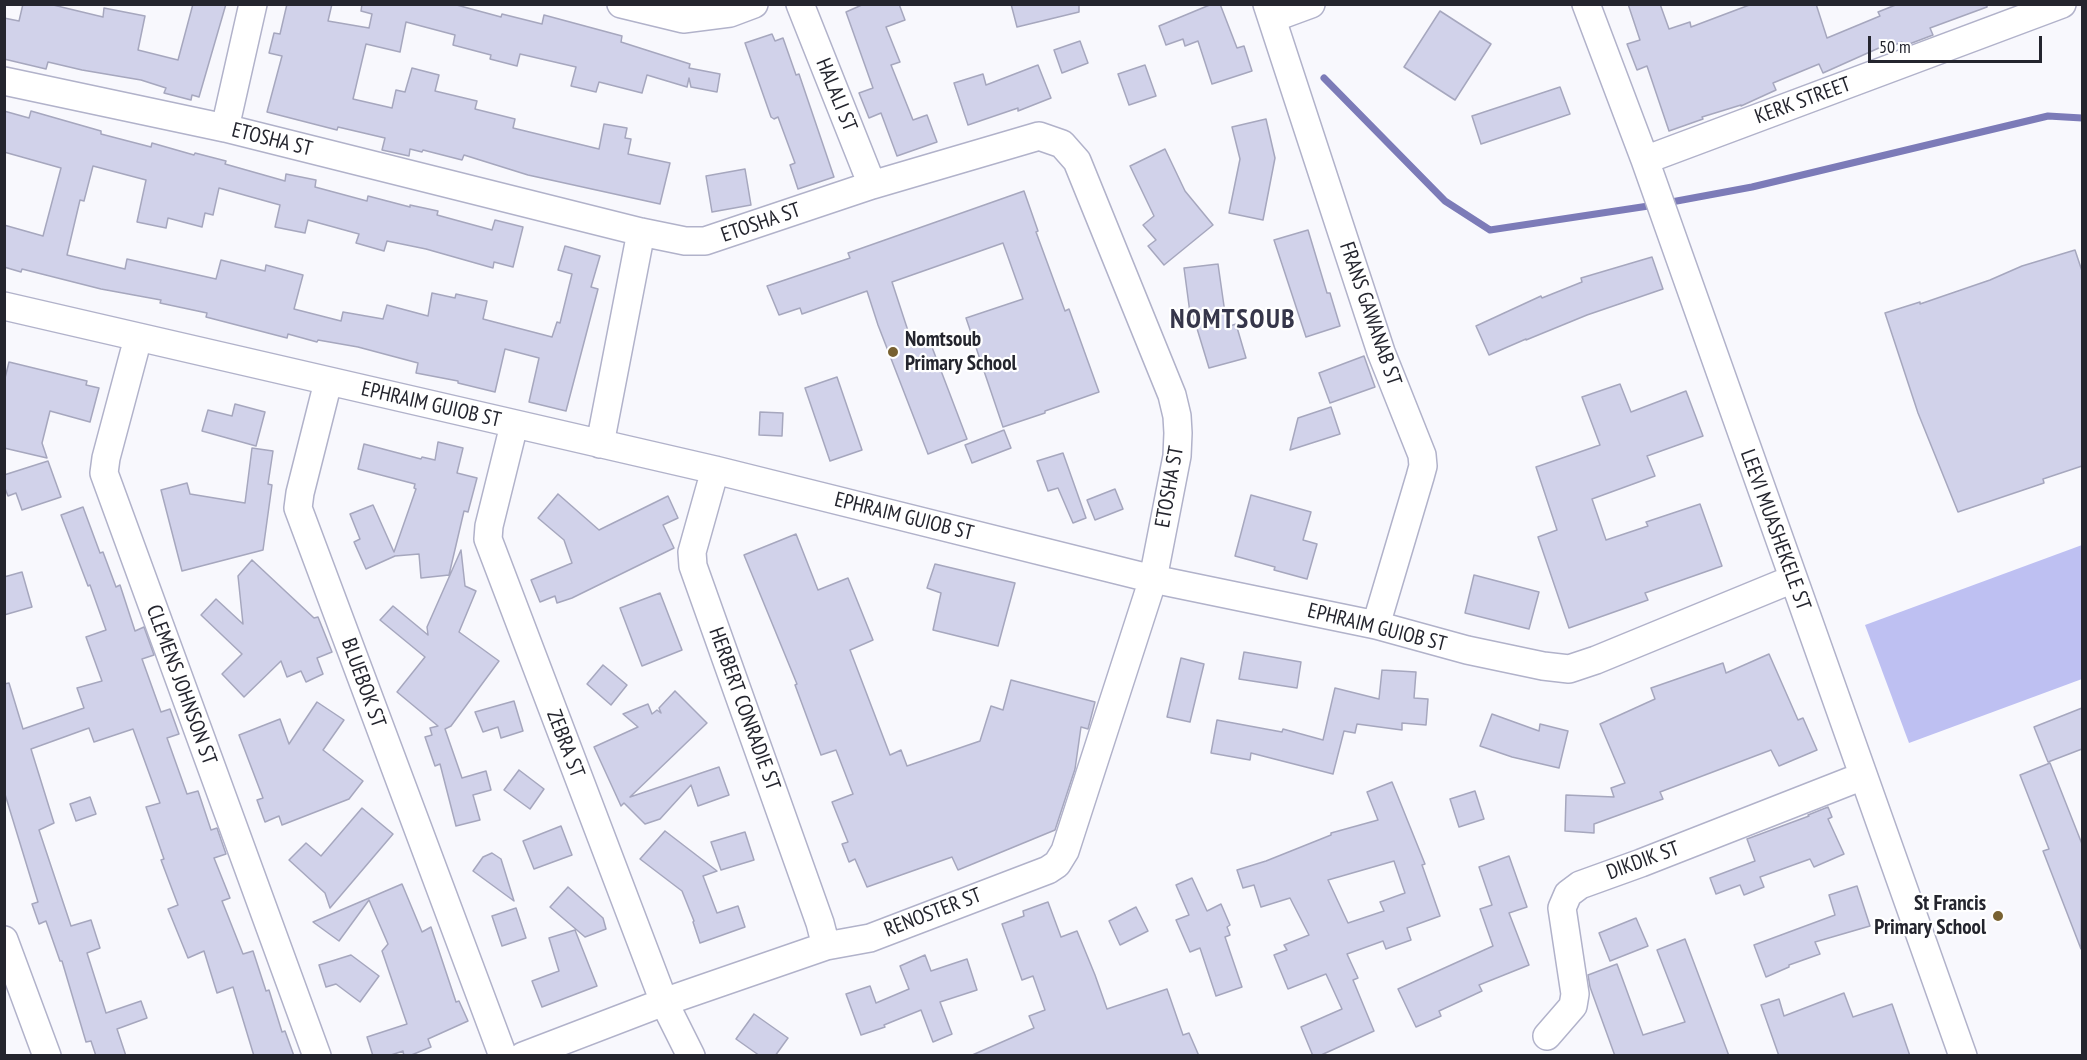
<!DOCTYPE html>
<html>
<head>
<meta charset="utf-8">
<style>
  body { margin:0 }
  #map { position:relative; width:2087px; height:1060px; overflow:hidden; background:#f8f8fd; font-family:"PT Sans Narrow",sans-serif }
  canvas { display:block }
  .frame { position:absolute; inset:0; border:6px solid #24252e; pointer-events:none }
  .scale { position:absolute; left:1868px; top:36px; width:174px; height:27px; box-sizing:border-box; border:3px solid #24252e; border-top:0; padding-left:8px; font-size:18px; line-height:21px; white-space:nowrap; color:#24252e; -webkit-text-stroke:4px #fff; paint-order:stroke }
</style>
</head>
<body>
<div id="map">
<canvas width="2087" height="1060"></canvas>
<div class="frame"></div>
<div class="scale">50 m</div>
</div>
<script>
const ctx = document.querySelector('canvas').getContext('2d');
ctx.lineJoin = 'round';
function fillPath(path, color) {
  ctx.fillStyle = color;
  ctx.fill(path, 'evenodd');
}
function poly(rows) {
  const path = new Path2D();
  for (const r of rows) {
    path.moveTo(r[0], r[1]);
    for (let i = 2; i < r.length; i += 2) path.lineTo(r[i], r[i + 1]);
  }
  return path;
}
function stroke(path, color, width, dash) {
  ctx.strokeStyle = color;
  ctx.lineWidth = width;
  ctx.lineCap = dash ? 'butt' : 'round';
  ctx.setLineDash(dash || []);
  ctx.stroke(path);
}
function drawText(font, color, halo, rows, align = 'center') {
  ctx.font = font + ' "PT Sans Narrow",sans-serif';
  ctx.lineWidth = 4.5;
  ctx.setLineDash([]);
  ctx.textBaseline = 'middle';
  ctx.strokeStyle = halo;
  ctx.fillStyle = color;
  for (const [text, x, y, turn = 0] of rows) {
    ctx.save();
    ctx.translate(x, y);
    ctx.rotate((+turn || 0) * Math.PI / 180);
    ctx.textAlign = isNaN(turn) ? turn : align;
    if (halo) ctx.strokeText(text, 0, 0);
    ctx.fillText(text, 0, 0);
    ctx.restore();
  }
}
fillPath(poly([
  [2082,545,2082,679,1909,743,1865,625]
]), '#bec0f2');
stroke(poly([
  [1324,78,1445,201,1490,230,1655,205],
  [1666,203,1752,187,2048,116,2082,118]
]), '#7c7bb8', 7);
const building = poly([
  [23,4,49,4,103,17,104,8,145,16,138,50,178,60,193,4,226,4,199,97,192,95,191,100,164,93,166,88,141,80,82,70,48,62,46,69,4,59,4,18,19,21,23,4],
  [287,4,332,4,328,21,369,28,372,14,361,11,362,4,453,4,501,17,502,14,542,24,544,15,622,36,621,42,690,64,689,68,720,74,717,92,691,87,689,78,687,87,647,75,642,93,599,82,596,92,571,86,576,67,520,54,517,66,490,59,491,55,453,45,455,35,406,22,400,52,366,44,353,99,392,108,396,90,405,92,412,68,439,75,435,91,477,101,475,109,515,119,513,128,599,149,604,124,627,128,625,138,631,139,628,154,670,163,660,204,528,175,464,155,462,160,423,150,422,152,410,149,409,156,382,150,385,138,338,127,337,130,267,112,282,56,269,53,274,33,280,34,287,4],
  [864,4,899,4,905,20,886,27,900,62,891,65,913,120,927,115,937,142,897,156,881,113,869,118,859,93,873,88,846,12,864,4],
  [1011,4,1079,4,1079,12,1017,27,1011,4],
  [1212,4,1220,4,1237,48,1244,46,1252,71,1212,84,1198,41,1185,46,1183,39,1166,45,1159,26,1212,4],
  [1628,4,1660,4,1669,29,1690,22,1691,27,1752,4,1816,4,1827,38,1880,16,1878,12,1898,4,1987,4,1987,7,1930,28,1933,35,1904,46,1902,42,1892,46,1890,43,1823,73,1819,64,1773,83,1776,90,1741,106,1741,105,1702,117,1703,119,1669,131,1647,66,1637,70,1627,44,1640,40,1628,4],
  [1440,11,1491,44,1455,100,1404,67,1440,11],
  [772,34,775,41,783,38,796,75,799,74,834,177,798,189,790,165,795,163,778,117,774,119,771,117,745,43,772,34],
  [1080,41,1088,63,1062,73,1054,50,1080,41],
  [1038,65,1051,98,1018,111,1018,108,968,125,954,83,983,74,986,85,1038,65],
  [1145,65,1156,96,1129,105,1118,74,1145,65],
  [1560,87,1570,114,1481,144,1472,116,1560,87],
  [4,111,29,118,31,111,101,131,101,134,151,147,152,143,194,155,195,153,226,161,225,164,285,181,286,174,316,180,315,187,367,201,368,196,410,207,410,205,438,211,437,215,492,230,495,220,523,227,513,267,494,262,493,268,426,249,387,241,384,251,356,243,359,234,308,220,305,233,275,227,280,205,219,188,213,215,205,213,202,227,168,218,166,228,137,222,146,180,93,166,84,201,80,200,67,255,125,269,127,259,216,279,221,260,265,271,266,265,303,275,294,309,341,321,343,312,383,319,387,305,428,316,432,293,455,298,456,294,487,301,483,319,552,337,557,322,560,323,572,274,558,270,565,246,600,256,591,287,598,289,566,411,529,402,539,358,505,349,495,392,458,383,458,381,416,373,418,363,358,347,318,340,317,342,288,334,287,338,206,317,207,313,160,303,161,300,101,289,22,269,21,272,4,267,4,225,43,236,61,168,4,152,4,111],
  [1266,119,1275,158,1263,220,1229,213,1240,159,1232,127,1266,119],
  [1165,149,1185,191,1213,225,1164,265,1148,246,1156,240,1143,225,1154,216,1130,166,1165,149],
  [745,169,751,205,712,212,706,176,745,169],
  [1024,191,1038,231,1036,232,1065,311,1069,309,1099,392,1045,411,1045,413,1003,427,966,318,1023,299,1003,243,892,282,911,340,927,334,967,439,928,454,878,325,867,291,802,314,800,308,779,315,767,286,850,258,848,253,1024,191],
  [1308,230,1327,293,1330,293,1340,326,1306,337,1274,240,1308,230],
  [2075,250,2082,271,2082,466,2043,479,2044,483,1958,512,1918,413,1885,313,1920,302,1920,304,1990,280,2022,266,2075,250],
  [1652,257,1663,289,1587,315,1526,340,1526,339,1489,355,1476,326,1541,296,1542,298,1582,282,1581,278,1652,257],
  [1218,264,1227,327,1236,324,1246,358,1209,368,1192,312,1190,313,1184,268,1218,264],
  [1364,356,1375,387,1330,403,1319,373,1364,356],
  [9,362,87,381,86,385,99,388,90,422,50,411,42,443,47,458,4,448,4,382,9,362],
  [837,377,862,450,830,461,805,388,837,377],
  [1620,384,1631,412,1686,391,1703,436,1647,456,1655,476,1592,499,1606,540,1648,526,1646,522,1700,504,1722,566,1645,593,1648,600,1569,628,1538,537,1557,530,1536,467,1600,445,1582,397,1620,384],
  [235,404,265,412,256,446,202,431,208,410,232,416,235,404],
  [1331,407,1340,434,1290,450,1298,418,1331,407],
  [760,412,783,413,782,436,759,435,760,412],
  [1004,430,1011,448,972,463,965,445,1004,430],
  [438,442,463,448,457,473,477,478,468,512,464,511,449,575,421,578,419,554,395,556,366,569,354,542,360,539,350,514,373,505,394,552,416,489,414,488,415,484,358,469,364,444,421,459,422,457,435,460,438,442],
  [252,448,273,451,268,484,272,485,263,550,182,571,161,490,187,483,190,494,245,503,252,448],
  [1063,453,1086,518,1073,523,1058,488,1048,491,1037,461,1063,453],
  [48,461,61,497,22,510,16,493,8,496,4,486,4,475,48,461],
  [1115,489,1123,509,1095,520,1087,500,1115,489],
  [558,494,599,530,668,496,678,518,663,525,674,548,572,598,557,603,555,596,540,602,531,580,572,563,564,540,538,518,558,494],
  [1251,495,1311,512,1303,540,1317,544,1307,579,1274,570,1275,567,1235,556,1251,495],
  [83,507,100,553,103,552,116,587,120,585,135,631,144,627,154,655,142,659,161,712,170,709,179,734,167,738,187,794,198,791,211,830,217,828,226,854,214,858,230,898,222,901,243,954,253,951,266,991,269,990,282,1032,285,1031,294,1056,254,1056,233,987,217,993,204,951,188,958,168,909,178,905,161,860,164,859,146,807,160,803,133,729,94,742,89,728,31,749,54,823,39,830,71,926,91,920,100,948,87,953,106,1013,141,1001,147,1018,117,1029,126,1056,96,1056,91,1041,86,1042,62,961,60,961,46,921,39,924,32,904,38,902,4,791,4,684,9,683,23,729,84,708,77,688,102,681,86,637,106,630,90,585,88,586,61,515,83,507],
  [796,534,818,590,848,578,873,640,850,650,890,755,901,750,907,766,980,741,991,706,1003,710,1011,680,1095,702,1088,729,1081,727,1075,769,1055,830,958,870,952,857,867,887,855,859,849,862,842,844,848,842,832,802,853,794,836,750,821,755,795,685,797,684,744,555,796,534],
  [461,550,465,586,476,591,459,632,499,661,451,726,445,729,462,778,486,771,491,790,473,795,480,820,456,826,440,764,435,766,425,737,432,735,430,728,438,726,397,692,425,657,380,620,393,606,428,635,427,627,461,550],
  [252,560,314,618,318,617,332,652,317,658,323,674,306,682,301,671,287,677,281,661,244,697,222,674,242,654,201,615,216,599,243,624,238,576,252,560],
  [935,564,1015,583,998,646,933,630,941,593,927,588,935,564],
  [22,572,32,607,4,615,4,577,22,572],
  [1474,575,1539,592,1529,629,1465,613,1474,575],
  [660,593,682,650,642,666,620,608,660,593],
  [1244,652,1301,662,1297,688,1239,679,1244,652],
  [1769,654,1798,720,1803,718,1817,750,1779,766,1771,750,1660,792,1663,799,1594,824,1594,833,1565,831,1566,795,1614,797,1611,788,1625,783,1600,724,1655,699,1651,688,1723,663,1726,673,1769,654],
  [1181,658,1204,664,1190,722,1167,717,1181,658],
  [603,665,627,685,611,705,587,684,603,665],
  [1382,670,1416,672,1414,698,1428,699,1426,725,1402,723,1402,730,1357,724,1355,733,1344,731,1333,774,1251,753,1250,760,1211,753,1217,720,1282,732,1283,729,1323,740,1335,688,1379,699,1382,670],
  [675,691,707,723,630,797,719,767,729,795,698,806,691,785,660,819,645,824,624,803,621,806,594,747,638,727,623,714,648,704,652,714,657,710,661,713,659,708,675,691],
  [514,701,523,731,501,738,498,727,483,732,475,712,514,701],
  [317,702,344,720,323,750,363,781,349,799,282,825,279,816,265,822,257,800,263,798,239,735,280,719,289,744,317,702],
  [2082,708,2082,749,2048,762,2034,727,2082,708],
  [1492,714,1539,731,1540,724,1568,731,1559,768,1512,757,1480,746,1492,714],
  [2050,763,2082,844,2081,949,2043,851,2049,849,2020,775,2050,763],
  [519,770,544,789,530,809,504,790,519,770],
  [1392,782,1425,864,1422,865,1440,916,1407,928,1411,940,1386,949,1383,941,1347,954,1358,978,1353,980,1374,1031,1319,1056,1313,1056,1301,1027,1342,1009,1326,974,1288,989,1274,955,1287,950,1284,945,1309,935,1290,898,1261,907,1254,885,1243,888,1237,870,1266,861,1331,835,1331,833,1378,820,1367,792,1392,782],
  [1394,861,1405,893,1380,902,1384,911,1348,923,1328,880,1394,861],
  [1475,791,1484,819,1459,827,1450,799,1475,791],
  [90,797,96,814,76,821,70,804,90,797],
  [1828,807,1832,817,1828,819,1844,854,1814,867,1810,859,1760,877,1764,887,1744,895,1740,885,1716,894,1710,878,1755,861,1747,839,1809,816,1808,815,1828,807],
  [362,808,393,834,330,908,325,893,289,860,306,843,321,856,362,808],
  [561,826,572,855,534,869,523,841,561,826],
  [665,831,717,871,703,876,717,913,738,906,745,927,700,943,693,922,694,921,682,891,640,859,665,831],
  [745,832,754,860,721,870,711,842,745,832],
  [492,853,501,859,514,901,473,871,483,857,492,853],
  [1509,856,1527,907,1509,913,1529,965,1479,985,1482,991,1439,1011,1441,1016,1416,1027,1398,989,1493,946,1480,909,1492,905,1479,867,1509,856],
  [1192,878,1207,911,1221,904,1230,925,1227,927,1230,935,1225,937,1242,987,1216,996,1200,948,1190,952,1176,920,1189,915,1176,885,1192,878],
  [402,884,422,932,431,927,456,1002,459,1001,468,1021,428,1039,431,1047,409,1056,404,1056,403,1051,388,1056,373,1056,367,1037,407,1024,382,951,388,944,369,900,339,941,313,922,402,884],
  [1857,886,1870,926,1815,942,1820,954,1789,965,1789,967,1766,977,1754,945,1835,915,1829,895,1857,886],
  [568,887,603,918,606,929,585,937,550,907,568,887],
  [1048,902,1061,937,1077,931,1095,975,1107,1009,1167,989,1183,1035,1189,1033,1199,1056,970,1056,1034,1028,1029,1016,1045,1010,1033,976,1022,980,1002,924,1024,916,1023,911,1048,902],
  [1136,907,1148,931,1120,945,1109,921,1136,907],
  [516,908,526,938,502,946,492,916,516,908],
  [1636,918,1648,946,1610,961,1599,933,1636,918],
  [575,930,597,986,542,1007,532,981,559,971,549,938,575,930],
  [1685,939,1729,1056,1615,1056,1590,987,1588,975,1617,964,1643,1035,1685,1022,1657,950,1685,939],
  [351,955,379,976,360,1002,336,984,326,987,319,965,351,955],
  [925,955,931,971,967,959,977,990,940,1002,952,1034,933,1042,921,1010,884,1025,885,1027,861,1035,846,994,870,986,876,1003,909,989,900,966,925,955],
  [1844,993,1853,1017,1892,1004,1910,1056,1779,1056,1761,1005,1779,999,1784,1016,1844,993],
  [754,1014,788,1038,775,1056,760,1056,736,1039,754,1014]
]);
fillPath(building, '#d1d2ea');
stroke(building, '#a6a7be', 1.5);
const street = poly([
  [621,4,683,19,730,13,754,4],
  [800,4,872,185],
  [1267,4,1381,352,1422,455,1423,466,1420,477,1376,625],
  [1586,4,1645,160,1963,1056],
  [1273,18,1311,4],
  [4,81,225,128,641,232,685,241,705,241,872,185,1039,136,1062,144,1077,161,1172,395,1177,416,1178,433,1177,456,1153,579,1065,851,1057,864,1048,870,870,938,826,946,664,1002,523,1056],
  [225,128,253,4],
  [1645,160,2062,4],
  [4,306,715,470,1153,579,1376,625,1467,650,1543,666,1569,669,1596,660,1793,579],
  [138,338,106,458,104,473,317,1056],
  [328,382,300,493,298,508,503,1056],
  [514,425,489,526,488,539,664,1002,691,1056],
  [600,444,641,232],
  [715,470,692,552,693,566,820,923,826,946],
  [4,940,47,1056],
  [1547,1036,1573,1006,1575,994,1562,908,1568,894,1580,885,1641,863,1863,776]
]);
stroke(street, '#b1b2ca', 30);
stroke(street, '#fff', 27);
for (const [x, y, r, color] of [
  [893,352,6,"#786131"],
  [1998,916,6,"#786131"]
]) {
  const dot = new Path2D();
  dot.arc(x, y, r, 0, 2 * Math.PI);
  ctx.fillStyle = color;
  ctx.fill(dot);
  stroke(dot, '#fff', 2);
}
drawText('21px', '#24252e', '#fff', [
  ["HALALI ST",836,95,68],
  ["KERK STREET",1803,101,-20],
  ["ETOSHA ST",272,140,14],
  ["ETOSHA ST",761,223,-19],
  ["FRANS GAWANAB ST",1370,314,71],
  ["EPHRAIM GUIOB ST",431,405,13],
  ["ETOSHA ST",1170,487,-80],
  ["EPHRAIM GUIOB ST",904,517,14],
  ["LEEVI MUASHEKELE ST",1775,530,70],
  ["EPHRAIM GUIOB ST",1377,628,14],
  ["BLUEBOK ST",363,683,70],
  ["CLEMENS JOHNSON ST",181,685,70],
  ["HERBERT CONRADIE ST",744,709,70],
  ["ZEBRA ST",565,744,69],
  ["DIKDIK ST",1643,861,-20],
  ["RENOSTER ST",933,913,-21]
]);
drawText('bold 21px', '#24252e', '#fff', [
  ["Nomtsoub",905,340],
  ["Primary School",905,364],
  ["St Francis",1986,904,"right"],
  ["Primary School",1986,928,"right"]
], 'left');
ctx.letterSpacing = '1.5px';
drawText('bold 27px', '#36364a', '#fff', [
  ["NOMTSOUB",1233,320]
]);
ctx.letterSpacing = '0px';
</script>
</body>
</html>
